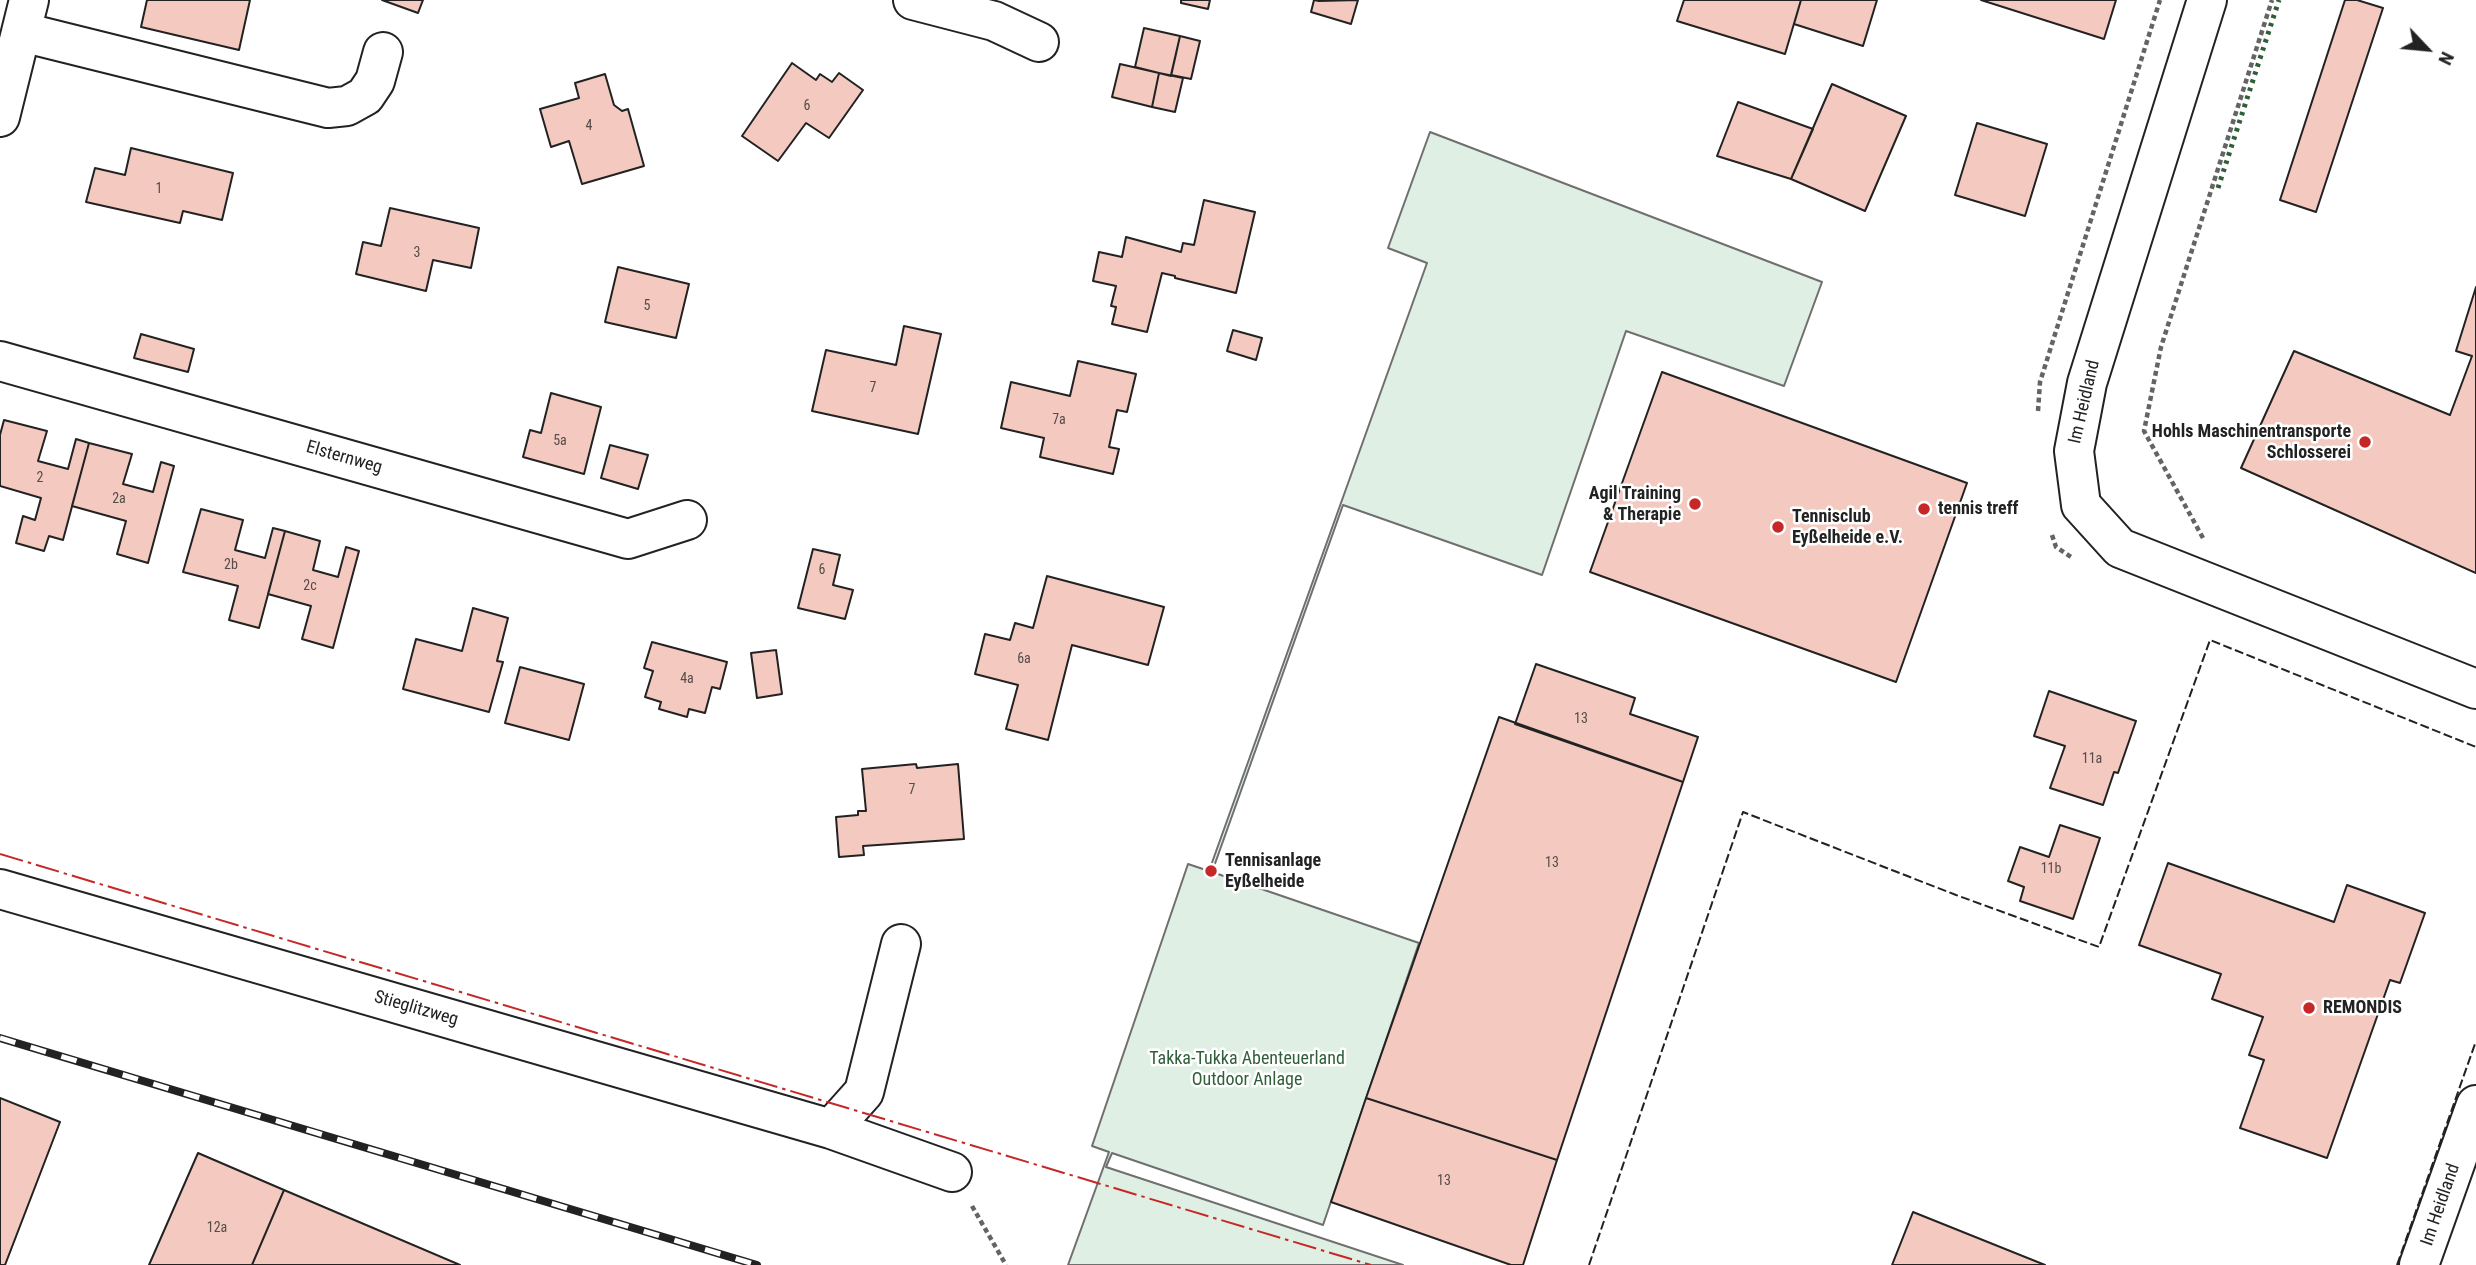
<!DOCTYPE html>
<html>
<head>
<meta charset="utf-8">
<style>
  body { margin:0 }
  #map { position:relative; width:2476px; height:1265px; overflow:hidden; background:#fff; font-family:"Roboto Condensed",sans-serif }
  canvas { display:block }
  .north { position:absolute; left:2392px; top:14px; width:70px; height:70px; -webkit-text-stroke:5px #fff; paint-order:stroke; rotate:116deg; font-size:19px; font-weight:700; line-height:28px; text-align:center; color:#222 }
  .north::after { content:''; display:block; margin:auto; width:24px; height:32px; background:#222; clip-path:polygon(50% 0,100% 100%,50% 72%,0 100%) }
</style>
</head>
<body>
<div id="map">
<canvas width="2476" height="1265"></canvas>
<div class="north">N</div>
</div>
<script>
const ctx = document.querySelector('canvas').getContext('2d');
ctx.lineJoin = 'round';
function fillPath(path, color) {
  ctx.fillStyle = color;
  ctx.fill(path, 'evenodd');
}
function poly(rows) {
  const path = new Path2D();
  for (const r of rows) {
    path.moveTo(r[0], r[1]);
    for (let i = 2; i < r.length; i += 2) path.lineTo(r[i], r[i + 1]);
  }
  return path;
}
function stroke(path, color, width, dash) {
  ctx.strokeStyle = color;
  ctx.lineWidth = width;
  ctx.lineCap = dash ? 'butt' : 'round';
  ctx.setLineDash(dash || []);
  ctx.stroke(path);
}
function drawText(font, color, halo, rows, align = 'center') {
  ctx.font = font + ' "Roboto Condensed",sans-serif';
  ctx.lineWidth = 5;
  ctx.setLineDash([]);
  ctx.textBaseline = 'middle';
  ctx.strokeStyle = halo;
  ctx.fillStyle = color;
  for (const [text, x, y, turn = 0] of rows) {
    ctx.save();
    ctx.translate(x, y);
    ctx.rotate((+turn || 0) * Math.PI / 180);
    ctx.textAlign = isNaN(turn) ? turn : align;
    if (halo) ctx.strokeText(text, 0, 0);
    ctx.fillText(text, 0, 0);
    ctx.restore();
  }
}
const green = poly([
  [1430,132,1822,282,1784,386,1626,331,1542,575,1343,505,1212,872,1419,943,1323,1225,1112,1153,1106,1167,1403,1265,1068,1265,1109,1152,1092,1146,1188,864,1209,871,1427,263,1388,248,1430,132]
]);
fillPath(green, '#e0efe3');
stroke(green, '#6f6f6f', 2);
const building = poly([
  [147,0,250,0,239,50,141,27,147,0],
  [382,0,423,0,418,13,382,0],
  [1181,0,1210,0,1208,9,1181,3,1181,0],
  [1314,0,1319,1,1358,0,1351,24,1311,12,1314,0],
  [1684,0,1801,0,1785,54,1677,21,1684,0],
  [1801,0,1877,0,1863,46,1794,24,1801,0],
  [1981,0,2116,0,2104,39,1981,0],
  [2345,0,2357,0,2383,8,2316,212,2280,200,2345,0],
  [1144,28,1180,36,1171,76,1135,67,1144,28],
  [1180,36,1200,41,1191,79,1171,75,1180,36],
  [792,63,816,80,820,74,832,82,839,73,863,90,829,138,806,123,778,161,742,136,792,63],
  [1120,64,1159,73,1152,107,1112,97,1120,64],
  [1159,73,1183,78,1175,112,1152,107,1159,73],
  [605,74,614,105,622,111,628,109,644,166,582,184,569,141,551,147,540,109,579,98,575,83,605,74],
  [1832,84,1906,116,1865,211,1791,179,1832,84],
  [1738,102,1813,129,1791,179,1717,156,1738,102],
  [1977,123,2047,144,2025,216,1955,195,1977,123],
  [131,148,233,173,222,220,183,211,180,223,86,202,95,168,125,175,131,148],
  [1204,200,1255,212,1236,293,1175,278,1175,276,1162,273,1147,332,1112,324,1116,307,1111,306,1116,286,1093,281,1099,252,1122,257,1126,237,1181,252,1183,243,1194,245,1204,200],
  [390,208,479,228,471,268,433,260,426,291,356,274,363,242,381,246,390,208],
  [618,267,689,284,676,338,605,322,618,267],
  [2476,287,2476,573,2241,468,2294,351,2450,415,2472,356,2456,351,2476,287],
  [904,326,941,334,918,434,812,411,826,350,896,365,904,326],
  [1233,330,1262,338,1256,360,1227,351,1233,330],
  [141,334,194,349,188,372,134,358,141,334],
  [1078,361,1136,374,1127,412,1117,410,1109,447,1119,449,1113,474,1040,457,1044,438,1001,428,1011,382,1070,396,1078,361],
  [1662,372,1967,483,1896,682,1590,572,1662,372],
  [551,393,601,407,584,474,523,457,530,430,541,433,551,393],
  [4,420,47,431,38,461,68,469,76,439,89,443,63,540,49,536,44,551,16,543,23,516,35,520,41,498,0,486,0,435,4,420],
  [89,443,132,454,123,484,153,492,161,462,174,466,148,563,117,554,126,521,72,506,89,443],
  [610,445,648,455,638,489,601,478,610,445],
  [201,509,243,520,235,550,265,558,273,528,285,531,259,628,229,620,238,586,183,572,201,509],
  [285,531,320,541,313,570,338,577,346,547,359,551,333,648,302,639,311,606,268,594,285,531],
  [813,549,840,555,833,585,853,590,845,619,798,608,813,549],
  [1047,576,1164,607,1148,665,1072,645,1048,740,1006,729,1018,685,975,674,985,634,1010,640,1015,623,1033,628,1047,576],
  [473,608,508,618,497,661,503,662,489,712,403,689,416,639,462,651,473,608],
  [652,642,727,662,720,689,712,687,705,713,689,709,687,717,659,709,661,702,645,697,653,671,644,668,652,642],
  [776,650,782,694,757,698,751,653,776,650],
  [1536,664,1635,698,1630,714,1698,737,1683,782,1515,724,1536,664],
  [520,667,584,684,569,740,505,723,520,667],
  [2049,691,2136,721,2118,773,2114,772,2103,805,2050,788,2065,746,2034,736,2049,691],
  [1499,717,1683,782,1557,1160,1366,1098,1499,717],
  [916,764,917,768,958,764,964,839,863,846,864,855,839,857,836,817,858,815,858,811,866,811,862,769,916,764],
  [2060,825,2100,838,2073,919,2020,901,2024,887,2008,881,2020,847,2049,857,2060,825],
  [2168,863,2334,922,2347,885,2425,913,2400,983,2390,980,2327,1158,2240,1128,2264,1060,2249,1055,2263,1017,2212,999,2221,974,2139,945,2168,863],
  [0,1098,60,1122,5,1265,0,1265,0,1098],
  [1366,1098,1557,1160,1523,1265,1511,1265,1331,1202,1366,1098],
  [198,1153,284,1190,252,1265,149,1265,198,1153],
  [284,1190,460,1265,252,1265,284,1190],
  [1913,1212,2045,1265,1892,1265,1913,1212]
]);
fillPath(building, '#f3c9c0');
stroke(building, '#222', 2);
const minor = poly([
  [913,0,994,21,1039,42],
  [2207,0,2087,383,2074,451,2081,505,2120,548,2476,689],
  [22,32,328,108,347,106,365,96,375,81,383,52],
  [0,117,29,0],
  [0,361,628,539,687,520],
  [0,889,831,1129,952,1172],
  [831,1129,864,1092,901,944],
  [2419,1265,2476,1105]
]);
stroke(minor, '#222', 42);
stroke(poly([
  [2038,411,2040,382,2160,0],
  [2052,535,2056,547,2071,557],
  [2203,538,2144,431,2161,347,2272,0],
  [972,1206,1006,1265]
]), '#646464', 4.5, [5, 3.5]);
stroke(minor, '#fff', 38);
const rail = poly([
  [0,1038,757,1265]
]);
stroke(rail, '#222', 8);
stroke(rail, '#fff', 5, [16]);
stroke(poly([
  [2218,188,2279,0]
]), '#2f5e38', 5, [3.5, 5]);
stroke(poly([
  [1589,1265,1743,812,1956,895,2099,947,2210,640,2476,747],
  [2397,1265,2476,1041]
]), '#222', 2, [9, 3.5]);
stroke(poly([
  [0,854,1371,1265]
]), '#c62828', 2, [24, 5, 3.5, 5]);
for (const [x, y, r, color] of [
  [2365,442,7,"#c62828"],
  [1695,504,7,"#c62828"],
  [1924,509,7,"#c62828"],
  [1778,527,7,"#c62828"],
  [1211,871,7,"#c62828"],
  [2309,1008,7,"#c62828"]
]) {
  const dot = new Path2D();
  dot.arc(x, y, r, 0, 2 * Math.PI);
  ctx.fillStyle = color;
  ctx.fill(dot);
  stroke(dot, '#fff', 2.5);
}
drawText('14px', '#564c4a', null, [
  ["6",807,106],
  ["4",589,126],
  ["1",159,189],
  ["3",417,253],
  ["5",647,306],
  ["7",873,388],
  ["7a",1059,420],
  ["5a",560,441],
  ["2",40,478],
  ["2a",119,499],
  ["2b",231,565],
  ["6",822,570],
  ["2c",310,586],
  ["6a",1024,659],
  ["4a",687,679],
  ["13",1581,719],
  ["11a",2092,759],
  ["7",912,790],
  ["13",1552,863],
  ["11b",2051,869],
  ["13",1444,1181],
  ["12a",217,1228]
]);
drawText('18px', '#222', '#fff', [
  ["Im Heidland",2085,402,-77],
  ["Elsternweg",344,458,16],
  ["Stieglitzweg",416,1009,16],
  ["Im Heidland",2441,1205,-71]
]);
drawText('bold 18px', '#222', '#fff', [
  ["Hohls Maschinentransporte",2351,432,"right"],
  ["Schlosserei",2351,453,"right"],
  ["Agil Training",1681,494,"right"],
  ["& Therapie",1681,515,"right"],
  ["tennis treff",1938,509],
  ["Tennisclub",1792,517],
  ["Eyßelheide e.V.",1792,538],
  ["Tennisanlage",1225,861],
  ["Eyßelheide",1225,882],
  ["REMONDIS",2323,1008]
], 'left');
drawText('18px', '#2f5e38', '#fff', [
  ["Takka-Tukka Abenteuerland",1247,1059],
  ["Outdoor Anlage",1247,1080]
]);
</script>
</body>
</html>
